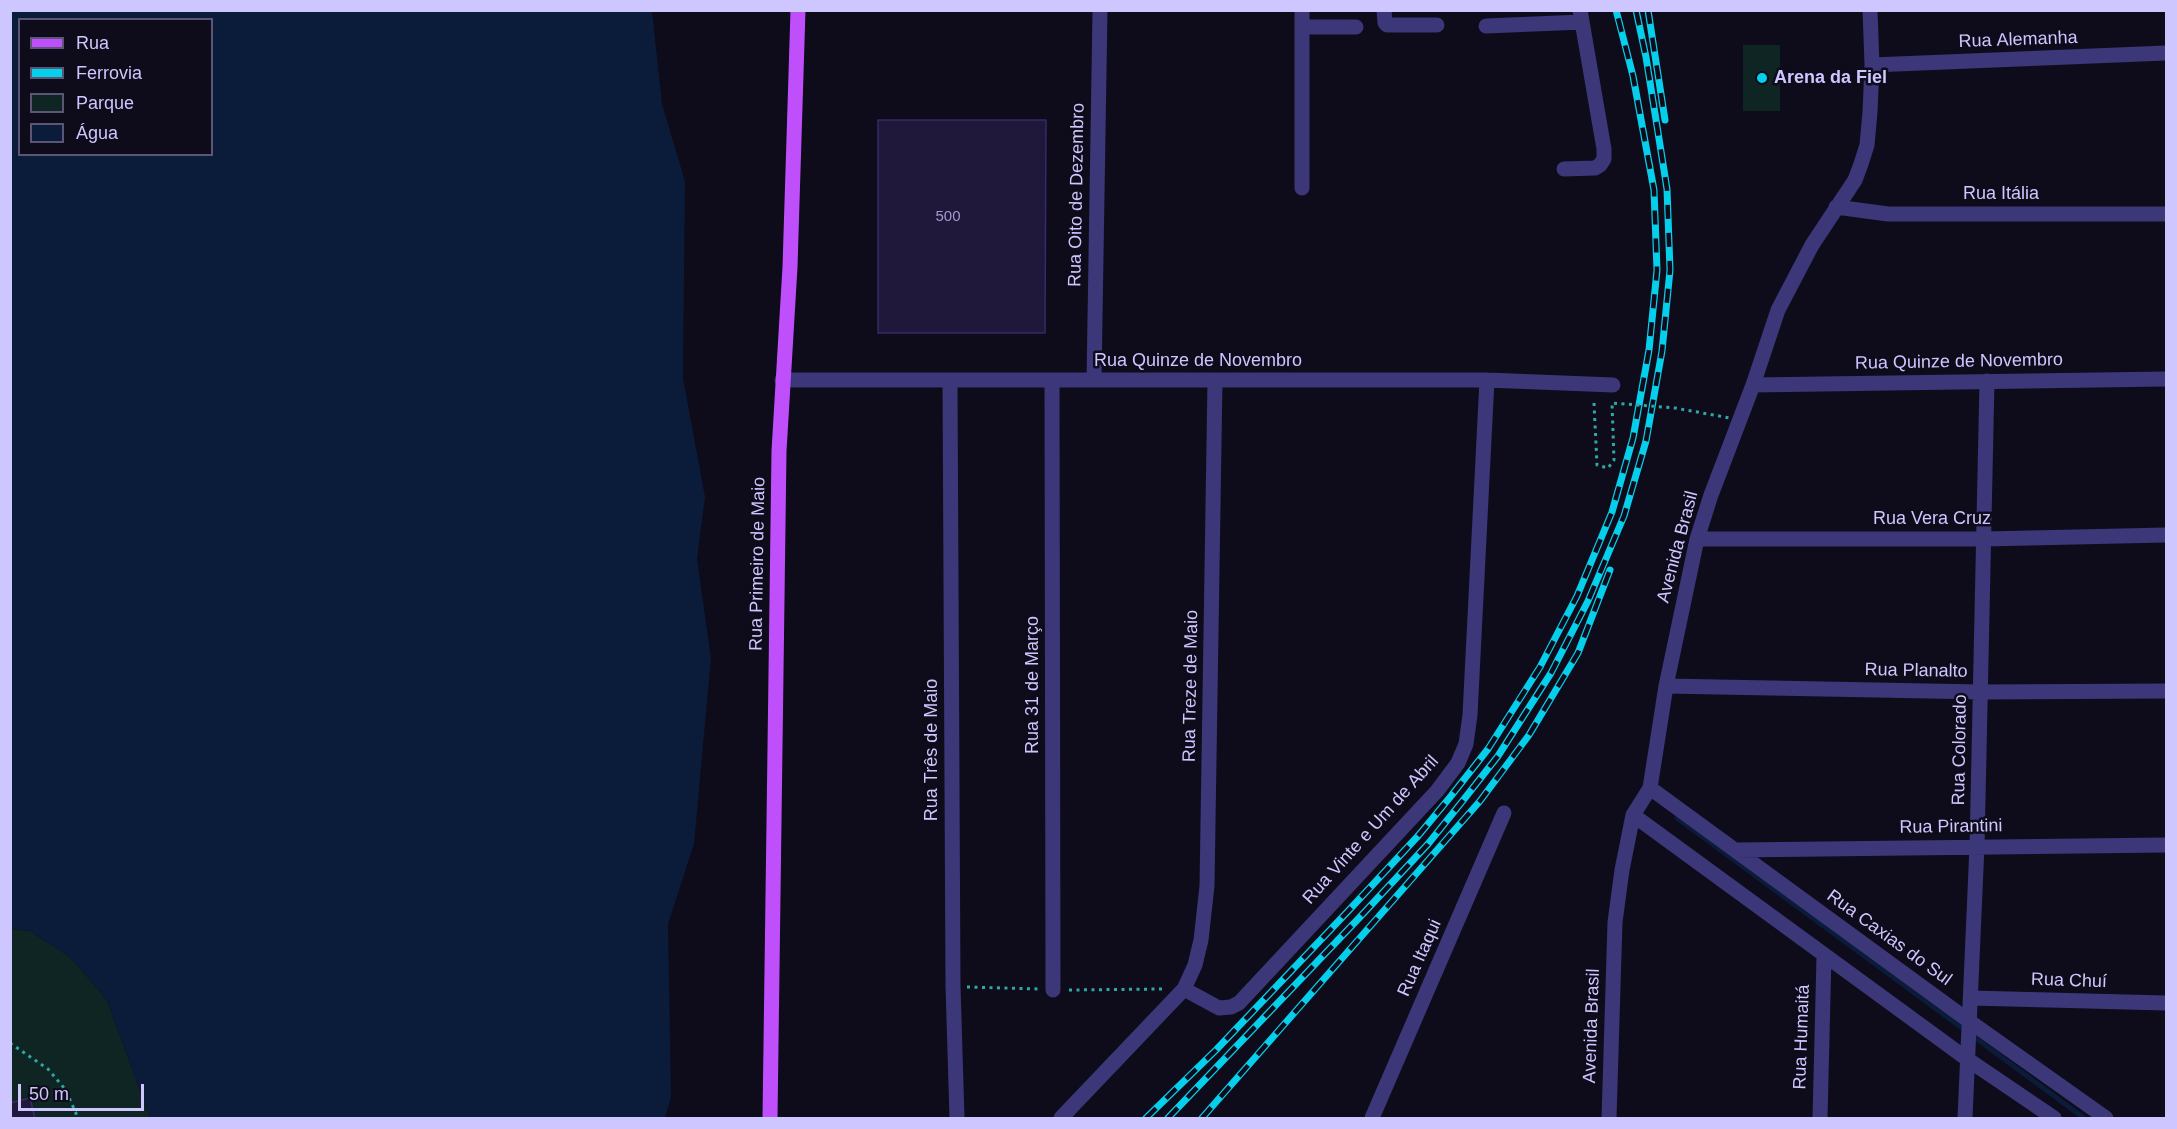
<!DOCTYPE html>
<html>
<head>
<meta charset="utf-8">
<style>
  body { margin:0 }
  #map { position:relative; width:2177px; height:1129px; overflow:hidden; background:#0e0b1b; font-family:Helvetica,sans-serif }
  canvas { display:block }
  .frame { position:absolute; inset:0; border:12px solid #cec6fe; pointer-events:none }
  .legend { position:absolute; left:18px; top:18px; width:195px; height:138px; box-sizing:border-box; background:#0e0b1b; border:2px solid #5b5676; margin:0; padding:8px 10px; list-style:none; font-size:18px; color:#cec6fe }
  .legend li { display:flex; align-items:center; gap:12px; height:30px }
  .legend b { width:30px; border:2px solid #5b5676 }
  .scale { position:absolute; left:18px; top:1084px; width:126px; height:27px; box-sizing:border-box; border:3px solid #cec6fe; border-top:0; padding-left:8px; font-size:18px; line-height:21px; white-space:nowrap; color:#cec6fe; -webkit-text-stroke:4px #0e0b1b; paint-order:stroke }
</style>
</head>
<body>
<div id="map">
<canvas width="2177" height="1129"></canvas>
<div class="frame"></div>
<ul class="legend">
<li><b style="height:8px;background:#bf4ffb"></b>Rua</li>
<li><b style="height:8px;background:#05cfeb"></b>Ferrovia</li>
<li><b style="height:16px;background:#0e2524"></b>Parque</li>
<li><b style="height:16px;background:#0b1b3a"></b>Água</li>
</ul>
<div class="scale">50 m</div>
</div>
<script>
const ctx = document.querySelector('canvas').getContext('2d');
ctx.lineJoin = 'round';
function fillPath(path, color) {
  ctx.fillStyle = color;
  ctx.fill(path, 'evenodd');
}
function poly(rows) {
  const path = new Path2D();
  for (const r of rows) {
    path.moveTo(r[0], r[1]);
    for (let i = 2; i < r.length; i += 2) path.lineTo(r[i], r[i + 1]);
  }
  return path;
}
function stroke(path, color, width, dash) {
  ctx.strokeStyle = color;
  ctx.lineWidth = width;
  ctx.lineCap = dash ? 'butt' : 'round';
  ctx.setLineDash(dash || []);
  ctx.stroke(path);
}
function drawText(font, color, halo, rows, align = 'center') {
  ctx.font = font + ' Helvetica,sans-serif';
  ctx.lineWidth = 5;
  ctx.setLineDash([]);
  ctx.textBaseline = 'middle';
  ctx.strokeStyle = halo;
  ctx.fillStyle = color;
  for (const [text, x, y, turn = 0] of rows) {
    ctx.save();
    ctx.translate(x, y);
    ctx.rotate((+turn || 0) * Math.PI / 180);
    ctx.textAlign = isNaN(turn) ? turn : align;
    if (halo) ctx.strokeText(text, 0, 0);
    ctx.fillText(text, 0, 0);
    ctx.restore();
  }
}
fillPath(poly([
  [1743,45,1780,45,1780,111,1743,111],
  [10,929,30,931,70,957,107,1000,150,1118,11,1118]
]), '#0e2524');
fillPath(poly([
  [10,11,652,11,662,104,685,181,683,378,705,497,697,559,711,658,694,844,668,924,671,1097,665,1118,150,1118,107,1000,70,957,30,931,11,929],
  [20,20,212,20,212,154,20,154]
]), '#0b1b3a');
stroke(poly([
  [1677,818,2084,1118]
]), '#0b1b3a', 5);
const building = poly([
  [878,120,1046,120,1045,333,878,333,878,120],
  [30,1098,35,1119,10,1119,10,1103,30,1098]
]);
fillPath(building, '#20183b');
stroke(building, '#372a67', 1.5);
stroke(poly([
  [967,987,1039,989],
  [1069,990,1162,989],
  [10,1043,48,1069,65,1089,76,1113,76,1118]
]), '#2ea9a5', 3, [3, 4.5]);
stroke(poly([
  [1384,10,1385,23,1387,25,1437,25],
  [1486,26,1582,22],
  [1302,27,1356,27],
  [1872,65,2166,53],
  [1564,169,1595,168,1600,165,1604,159,1604,149,1580,10],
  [1302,188,1302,10],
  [1836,207,1888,214,2166,214],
  [782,380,1487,380,1613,385],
  [1094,380,1100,10],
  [950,381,953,986,957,1118],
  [1052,381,1053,990],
  [1753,385,2166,379],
  [1697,539,1984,539,2166,535],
  [1666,686,1981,692,2166,691],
  [1650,788,1969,1021,2106,1118],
  [1633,815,1967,1059,2054,1118],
  [1736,850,2166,845],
  [1184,989,1219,1008,1231,1007,1239,1003,1437,791,1458,763,1466,744,1470,715,1487,380],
  [1971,998,2166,1003],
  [1061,1118,1184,989,1195,965,1201,940,1207,886,1215,380],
  [1372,1118,1504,813],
  [1609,1118,1615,922,1622,870,1633,815,1650,788,1666,686,1697,539,1711,495,1753,385,1778,310,1812,245,1855,180,1861,164,1867,145,1870,112,1872,65,1870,10],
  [1820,1118,1824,956],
  [1965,1118,1977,846,1987,381]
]), '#3b3779', 15);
stroke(poly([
  [770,1118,779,451,790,267,798,10]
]), '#bf4ffb', 15);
const rail = poly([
  [1648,10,1665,120],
  [1146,1118,1216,1050,1351,908,1418,836,1451,796,1488,749,1540,667,1577,596,1612,512,1633,438,1649,350,1657,270,1654,190,1633,76,1616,10],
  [1168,1118,1360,917,1428,844,1461,803,1498,756,1551,673,1588,601,1624,516,1646,441,1662,351,1670,270,1667,189,1646,57,1636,10],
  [1202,1118,1480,801,1529,735,1578,653,1610,570]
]);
stroke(rail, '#05cfeb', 7);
stroke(rail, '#0e0b1b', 4.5, [14]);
stroke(poly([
  [1594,403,1597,465,1608,468,1614,460,1612,403,1675,408,1730,418]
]), '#2ea9a5', 3, [3, 4.5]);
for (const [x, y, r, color] of [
  [1762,78,6,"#05cfeb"]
]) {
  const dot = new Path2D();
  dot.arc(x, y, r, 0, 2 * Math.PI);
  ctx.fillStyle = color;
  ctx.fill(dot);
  stroke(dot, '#0e0b1b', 2);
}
drawText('15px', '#a29acd', null, [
  ["500",948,217]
]);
drawText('18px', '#cec6fe', '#0e0b1b', [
  ["Rua Alemanha",2018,40,-2],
  ["Rua Itália",2001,194],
  ["Rua Oito de Dezembro",1077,195,-89],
  ["Rua Quinze de Novembro",1198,361],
  ["Rua Quinze de Novembro",1959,362,-1],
  ["Rua Vera Cruz",1932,519],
  ["Avenida Brasil",1678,547,-75],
  ["Rua Primeiro de Maio",758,564,-89],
  ["Rua Planalto",1916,671,1],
  ["Rua 31 de Março",1033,685,-90],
  ["Rua Treze de Maio",1191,686,-89],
  ["Rua Três de Maio",932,750,-90],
  ["Rua Colorado",1960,750,-89],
  ["Rua Pirantini",1951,827,-1],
  ["Rua Vinte e Um de Abril",1371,830,-48],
  ["Rua Caxias do Sul",1889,938,36],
  ["Rua Itaqui",1420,958,-66],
  ["Rua Chuí",2069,981,2],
  ["Avenida Brasil",1592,1026,-88],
  ["Rua Humaitá",1802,1037,-88]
]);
drawText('bold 18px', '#cec6fe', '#0e0b1b', [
  ["Arena da Fiel",1774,78]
], 'left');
</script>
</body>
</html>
